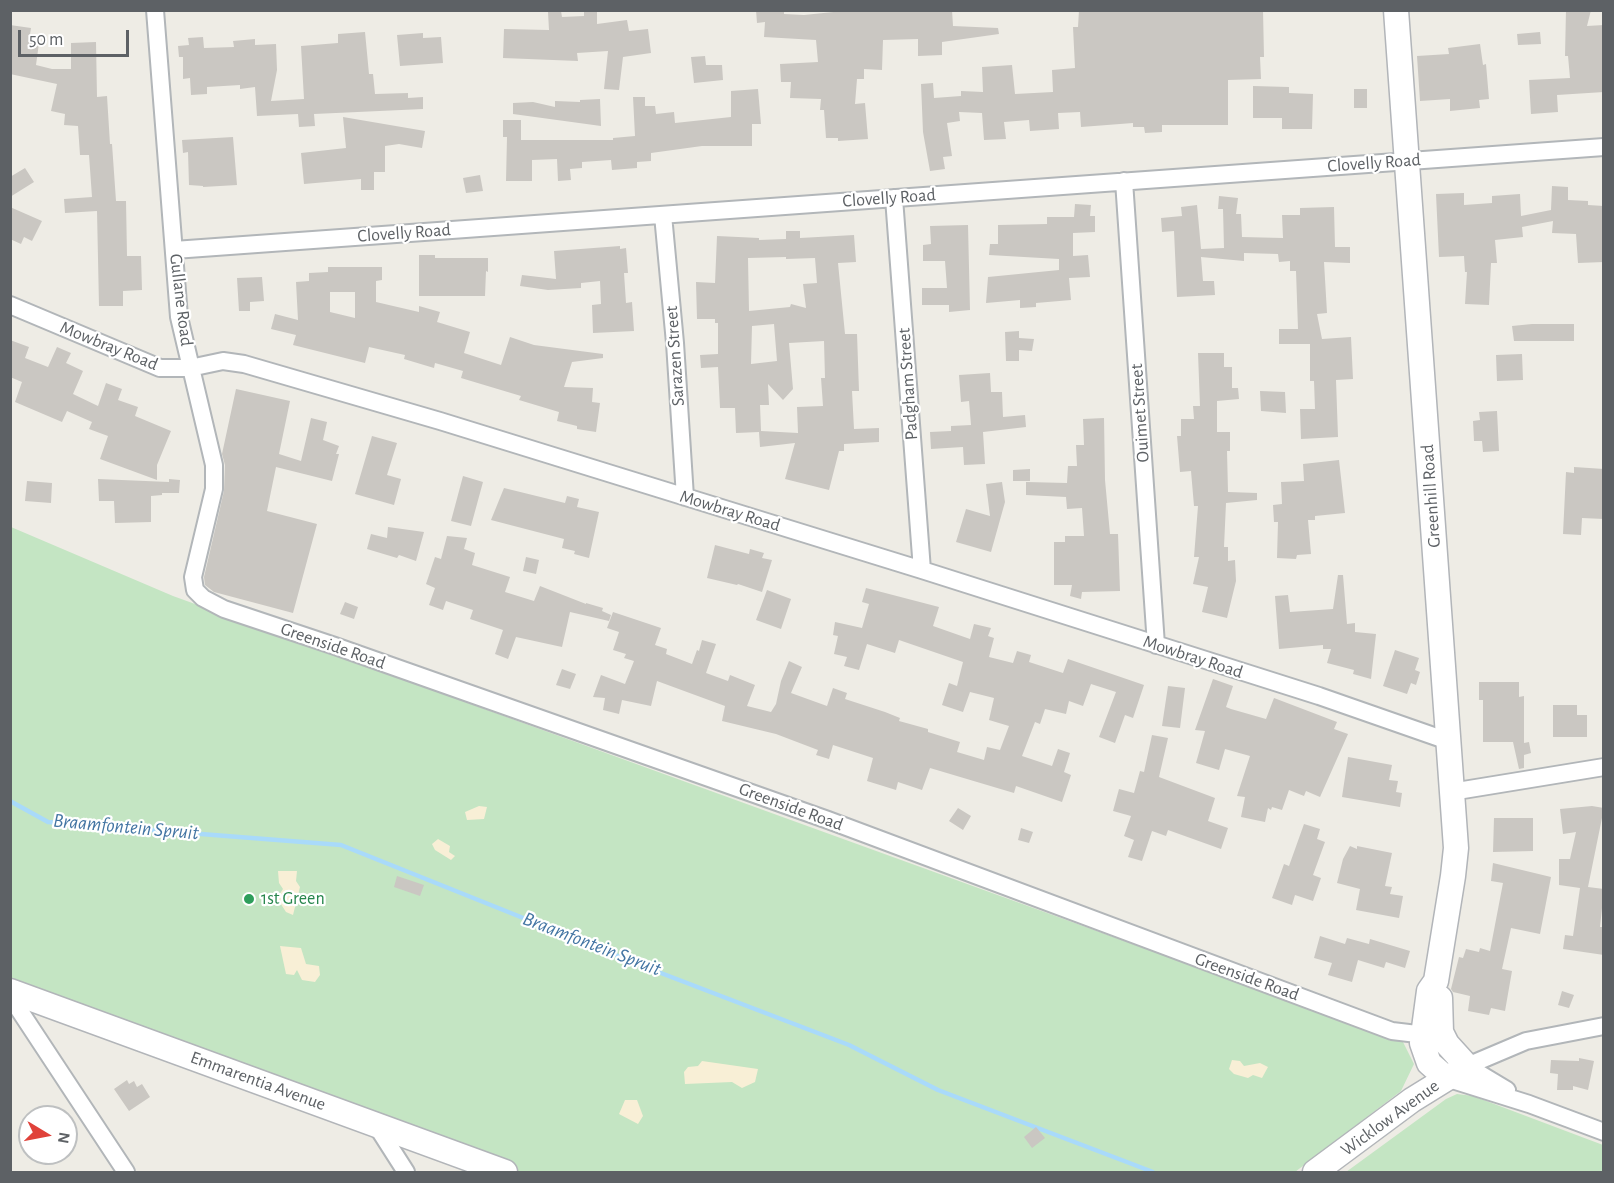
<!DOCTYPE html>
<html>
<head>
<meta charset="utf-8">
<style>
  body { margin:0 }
  #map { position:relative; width:1614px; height:1183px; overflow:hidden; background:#eeece5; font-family:"Alegreya Sans",sans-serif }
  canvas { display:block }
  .frame { position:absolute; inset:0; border:12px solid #5d6165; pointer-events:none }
  .north { position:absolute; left:18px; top:1105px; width:60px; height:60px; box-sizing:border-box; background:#fff; border:2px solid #bec0c1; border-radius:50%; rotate:100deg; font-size:16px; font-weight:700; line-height:24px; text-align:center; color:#5d6165 }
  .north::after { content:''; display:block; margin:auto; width:21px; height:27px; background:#e0423a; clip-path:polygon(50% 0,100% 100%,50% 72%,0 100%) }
  .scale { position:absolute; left:18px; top:30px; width:111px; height:27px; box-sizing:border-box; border:3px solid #5d6165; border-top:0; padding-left:8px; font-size:18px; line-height:21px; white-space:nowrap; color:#5d6165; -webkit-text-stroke:4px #fff; paint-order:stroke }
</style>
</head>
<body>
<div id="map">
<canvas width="1614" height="1183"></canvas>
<div class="frame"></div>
<div class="north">N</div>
<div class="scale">50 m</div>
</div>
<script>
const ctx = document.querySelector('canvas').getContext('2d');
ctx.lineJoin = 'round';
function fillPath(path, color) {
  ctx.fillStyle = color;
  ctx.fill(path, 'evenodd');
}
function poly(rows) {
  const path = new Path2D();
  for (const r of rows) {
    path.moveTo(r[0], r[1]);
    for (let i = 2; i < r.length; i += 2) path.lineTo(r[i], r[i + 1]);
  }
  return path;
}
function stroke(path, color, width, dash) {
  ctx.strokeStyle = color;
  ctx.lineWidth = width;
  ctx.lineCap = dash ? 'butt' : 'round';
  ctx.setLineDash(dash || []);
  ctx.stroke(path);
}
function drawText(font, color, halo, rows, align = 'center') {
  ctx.font = font + ' "Alegreya Sans",sans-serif';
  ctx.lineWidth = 4.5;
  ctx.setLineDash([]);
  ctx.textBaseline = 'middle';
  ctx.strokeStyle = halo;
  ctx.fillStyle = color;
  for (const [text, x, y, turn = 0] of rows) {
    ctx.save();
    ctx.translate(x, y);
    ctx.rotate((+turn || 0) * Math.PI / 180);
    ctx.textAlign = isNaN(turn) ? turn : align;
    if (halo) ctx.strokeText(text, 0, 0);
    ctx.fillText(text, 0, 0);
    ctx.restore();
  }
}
fillPath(poly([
  [11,527,173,596,1403,1042,1414,1064,1401,1091,1295,1172,498,1172,11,991],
  [1457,1094,1473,1096,1603,1145,1603,1172,1346,1172,1446,1099]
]), '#c4e5c3');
fillPath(poly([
  [479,806,487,807,484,819,467,820,465,812],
  [438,839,450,846,449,852,455,856,451,860,435,850,432,844],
  [278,871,297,871,296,881,300,887,293,915,286,912,277,898,283,889,279,883],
  [280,946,301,948,306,964,319,966,320,975,315,982,302,980,297,970,294,975,286,974],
  [1232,1060,1240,1061,1244,1066,1260,1063,1268,1067,1262,1078,1253,1075,1248,1078,1234,1074,1229,1069],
  [702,1061,758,1069,755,1082,742,1088,732,1082,685,1084,684,1072,688,1067,698,1066],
  [625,1100,637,1100,643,1116,638,1124,619,1114]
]), '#f8efd6');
stroke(poly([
  [10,801,48,822,341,845,653,970,849,1045,938,1090,1153,1172]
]), '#a9dafa', 4.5);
fillPath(poly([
  [584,10,597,10,597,24,627,20,629,31,648,29,651,53,623,57,619,90,604,89,608,51,577,53,578,61,503,58,504,29,549,30,548,12,561,11,562,17,584,16],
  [756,10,784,10,784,14,804,15,853,10,952,10,953,26,998,28,999,34,942,42,942,55,918,56,918,39,883,40,882,70,864,69,864,79,857,79,855,104,865,103,868,139,838,141,838,138,826,138,824,110,820,110,821,99,790,98,791,82,781,82,780,64,818,62,816,40,764,37,765,22,757,23],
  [1079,10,1263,10,1264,57,1260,57,1261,79,1228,80,1228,125,1162,125,1162,132,1145,133,1144,127,1133,127,1133,123,1081,127,1080,112,1058,113,1059,129,1030,131,1029,120,1004,122,1006,139,984,140,982,113,959,112,960,121,947,123,952,156,943,157,945,169,930,171,923,132,921,84,933,83,934,98,961,96,961,91,983,92,982,67,1012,65,1015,94,1053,92,1052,70,1075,68,1073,27,1078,27],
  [1566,10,1591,10,1587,26,1604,25,1604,92,1557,95,1558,112,1531,114,1529,80,1570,78,1568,56,1565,56],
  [10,25,31,28,29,41,39,43,36,65,52,69,71,69,71,43,96,42,97,97,107,96,110,144,112,144,116,201,126,201,127,256,141,256,142,290,123,291,123,306,99,306,97,211,65,213,64,199,92,197,89,155,80,155,78,126,64,125,65,114,51,111,57,84,10,74],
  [365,32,369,74,373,74,375,94,408,93,408,98,423,97,423,109,314,114,315,126,299,127,298,114,257,116,255,87,240,89,240,85,207,87,207,94,191,95,190,78,183,79,183,57,179,57,178,46,189,45,188,38,203,37,204,48,234,47,233,41,255,39,255,45,276,44,277,70,271,101,304,99,301,46,338,43,338,34],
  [1540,32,1541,44,1518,45,1517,34],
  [423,33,423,38,441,37,443,63,400,66,397,35],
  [1480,44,1483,65,1486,64,1489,99,1479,100,1480,108,1450,111,1450,99,1420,101,1417,56,1449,54,1448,48],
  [705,56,706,65,722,65,723,80,694,83,691,57],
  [1253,86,1289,87,1289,93,1313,94,1312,129,1282,129,1282,118,1253,118],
  [758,89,761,124,752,124,752,146,702,146,651,153,651,161,637,162,637,168,612,170,611,160,582,162,582,168,570,169,571,180,558,181,557,159,532,160,532,181,506,181,507,137,503,137,503,120,521,120,521,140,613,140,613,138,635,136,633,97,645,97,645,106,655,106,656,114,674,112,675,123,731,117,731,91],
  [1354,89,1367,89,1367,108,1354,108],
  [600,99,601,126,513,114,513,103,533,102,555,107,555,101,580,102,580,100],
  [343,117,425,131,422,148,399,144,385,146,385,172,374,172,374,190,361,190,361,179,304,184,301,153,346,148],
  [233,137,237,185,203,187,203,186,189,185,188,152,183,153,182,140],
  [25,168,34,182,10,197,10,177],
  [480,175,483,191,466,193,463,178],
  [1552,186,1568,187,1568,200,1588,201,1588,205,1604,206,1604,262,1578,263,1576,234,1552,233,1553,221,1522,227,1523,237,1495,240,1497,263,1491,263,1489,305,1465,304,1467,272,1465,272,1464,256,1439,257,1436,194,1464,193,1464,205,1492,203,1492,196,1520,194,1521,216,1551,210],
  [1219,196,1238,198,1236,214,1241,214,1242,237,1283,238,1282,215,1300,215,1300,208,1334,207,1335,247,1350,247,1350,263,1324,262,1327,313,1317,314,1322,339,1351,337,1353,379,1336,380,1338,437,1301,439,1300,409,1315,409,1314,381,1310,381,1310,344,1279,344,1279,329,1298,329,1296,271,1290,271,1290,261,1279,262,1278,254,1244,253,1244,261,1201,257,1203,281,1214,281,1215,295,1177,297,1174,231,1162,232,1161,218,1182,216,1181,207,1197,205,1201,249,1224,248,1223,209,1218,209],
  [1075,204,1091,205,1090,216,1095,216,1095,232,1073,233,1073,256,1088,255,1090,277,1069,278,1071,300,1036,303,1036,307,1020,308,1020,300,986,303,988,277,1059,270,1059,259,989,255,990,244,998,244,998,225,1047,224,1047,217,1074,217],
  [10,207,42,221,32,241,24,237,21,244,10,239],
  [968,225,970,310,949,312,949,305,922,305,922,288,947,288,945,261,923,261,923,245,931,244,930,226],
  [786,231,800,231,800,238,854,235,856,262,838,263,845,334,857,334,859,391,852,391,854,429,879,428,879,442,844,444,844,451,839,451,829,490,785,479,795,443,760,447,759,432,736,433,735,408,720,408,718,367,701,368,700,355,718,354,718,323,715,323,715,319,697,319,696,282,715,283,717,236,759,238,759,240,786,239],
  [786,257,786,259,815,258,817,283,803,284,806,308,791,304,790,307,749,311,748,258],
  [774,324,777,361,751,364,752,326],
  [824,341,825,378,821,378,823,406,797,407,798,433,761,431,760,405,769,405,768,384,783,400,793,389,789,343],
  [620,246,620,249,626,248,628,273,624,273,626,303,632,302,634,331,593,333,592,305,601,304,600,281,581,283,581,288,548,290,520,286,522,275,556,279,554,251],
  [419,255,435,255,435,258,488,258,488,272,486,271,485,296,419,296],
  [328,267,382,267,382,280,376,281,376,302,419,312,419,306,440,312,437,322,470,332,464,353,501,365,510,337,534,345,603,354,603,358,572,362,564,387,593,388,592,402,600,403,596,432,577,429,577,426,557,421,559,412,519,400,521,396,461,378,463,371,435,363,434,368,404,359,405,355,369,347,365,363,293,345,296,335,271,329,275,314,298,320,296,282,309,281,309,273,328,272],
  [330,292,355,292,355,318,330,312],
  [262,277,264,301,250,302,250,311,239,311,237,278],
  [1532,324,1574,324,1574,341,1514,341,1512,326],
  [1019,331,1019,338,1034,339,1032,351,1019,350,1019,361,1006,361,1005,332],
  [10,340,29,347,25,358,48,367,57,347,71,353,66,363,83,371,73,394,98,406,106,383,122,389,118,400,138,407,135,416,171,431,157,465,157,480,100,459,108,436,89,429,92,422,67,411,62,422,15,402,22,382,10,377],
  [1198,353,1224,353,1224,367,1232,367,1232,388,1238,388,1239,399,1217,401,1217,432,1230,432,1230,451,1227,451,1228,492,1257,493,1257,500,1226,503,1224,547,1228,547,1228,561,1235,560,1236,581,1227,618,1202,612,1208,587,1193,584,1199,557,1194,557,1198,506,1194,506,1191,471,1180,472,1177,436,1181,436,1181,419,1194,419,1193,406,1200,406],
  [1522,354,1523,380,1497,381,1496,355],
  [990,373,991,392,1002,392,1003,417,1025,415,1026,427,983,432,985,464,964,465,963,447,931,449,930,432,951,431,951,426,971,425,969,401,961,402,959,375],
  [236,389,290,401,279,454,301,461,311,418,327,422,323,440,339,446,336,454,339,454,332,481,276,467,267,511,317,524,293,613,214,592,205,585,204,577,224,491,225,465,222,454],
  [1260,391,1285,392,1286,413,1261,411],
  [1497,411,1499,451,1483,452,1482,441,1474,441,1473,421,1480,420,1479,412],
  [1104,418,1105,480,1110,534,1118,534,1120,591,1082,592,1081,599,1070,596,1072,585,1054,585,1054,542,1065,542,1065,536,1084,536,1082,508,1067,509,1066,497,1026,495,1026,482,1067,483,1068,466,1077,466,1076,445,1084,445,1083,419],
  [372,436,397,443,387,475,401,479,394,505,355,494],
  [1339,460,1345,513,1315,516,1315,520,1308,520,1311,554,1297,555,1296,559,1277,558,1278,522,1274,522,1273,505,1282,504,1281,482,1304,481,1303,464],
  [1574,467,1604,469,1604,519,1582,518,1581,535,1563,534,1566,472,1574,473],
  [1030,469,1030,481,1013,481,1013,470],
  [463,476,483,482,471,526,451,521],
  [98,479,169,482,169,479,180,480,179,493,162,493,162,495,151,496,151,522,115,523,114,501,99,501],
  [27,481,52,483,51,503,25,501],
  [1002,482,1005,502,991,552,956,542,966,509,990,516,986,484],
  [504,488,565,503,567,496,579,499,577,507,599,512,589,558,574,554,575,551,562,548,564,539,491,520],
  [388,527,424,532,416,561,399,555,397,558,367,549,371,534,387,538],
  [447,536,467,538,464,549,475,553,472,565,510,577,505,592,534,601,540,586,586,604,586,603,603,608,602,611,611,615,609,621,570,612,562,647,516,637,508,659,495,654,503,630,470,619,473,610,446,601,443,610,429,605,435,588,426,584,435,557,441,559],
  [715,545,749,554,750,549,764,553,762,558,772,560,762,592,738,584,737,585,707,578],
  [526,557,539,560,536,574,523,571],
  [1338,575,1343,575,1347,624,1355,623,1355,632,1376,634,1371,679,1353,674,1354,670,1327,663,1331,649,1323,649,1323,645,1279,649,1275,596,1288,595,1290,612,1333,609],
  [866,588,939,607,933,626,970,639,974,624,991,628,988,636,994,638,989,657,1013,663,1017,651,1031,655,1029,662,1063,673,1068,659,1144,685,1133,718,1125,715,1115,743,1099,737,1116,692,1091,684,1083,706,1069,701,1066,714,1045,709,1040,724,1035,722,1022,756,1052,766,1058,749,1070,753,1064,772,1071,775,1062,802,1016,786,1014,793,930,768,922,790,898,782,896,790,867,781,873,758,833,745,829,759,816,755,818,750,776,734,722,721,725,706,657,681,651,706,622,700,619,714,603,710,605,698,593,697,601,675,625,684,634,661,624,658,626,654,613,650,619,632,607,628,613,612,661,628,655,645,667,649,666,654,692,664,697,650,699,651,702,640,716,644,706,673,728,681,730,675,755,685,747,706,771,712,776,704,781,681,789,661,802,667,791,693,827,706,833,688,847,693,845,699,885,712,900,718,899,721,928,729,928,732,960,742,957,752,984,760,987,747,1000,750,1009,726,989,720,994,698,970,692,963,712,942,705,949,683,957,686,963,662,899,640,895,653,867,644,859,670,844,666,847,657,834,654,838,636,833,635,835,622,862,628,869,604,862,602],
  [767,590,791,599,781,629,756,620],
  [345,602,358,607,354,619,340,614],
  [1395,650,1419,658,1415,670,1420,672,1416,685,1411,683,1407,694,1383,686],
  [562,669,576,674,570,689,556,685],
  [1213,679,1233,686,1226,707,1231,709,1266,719,1274,698,1337,722,1334,729,1348,734,1320,797,1306,791,1304,796,1289,790,1282,810,1272,807,1271,810,1268,808,1265,822,1241,817,1245,797,1237,796,1250,756,1225,749,1219,770,1196,763,1205,731,1195,730],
  [1479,682,1519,682,1519,697,1524,696,1524,743,1529,742,1531,753,1524,755,1524,768,1519,769,1513,742,1483,742,1483,700,1479,700],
  [1168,686,1185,688,1180,728,1162,726],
  [1553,705,1577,705,1577,715,1587,715,1587,737,1553,737],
  [1152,735,1168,738,1159,777,1215,798,1208,821,1228,828,1221,849,1168,830,1166,836,1152,831,1142,861,1128,857,1134,840,1124,836,1131,816,1113,811,1119,789,1134,793,1140,771,1144,772],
  [1348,757,1392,765,1389,780,1398,781,1396,792,1402,793,1400,807,1342,797],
  [1592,806,1604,808,1588,887,1604,889,1600,927,1604,927,1604,955,1563,949,1565,935,1573,936,1580,888,1559,885,1559,859,1570,859,1576,832,1563,834,1560,809],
  [958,808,971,816,963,830,949,821],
  [1494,818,1533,818,1533,851,1493,852],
  [1304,824,1320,829,1317,839,1325,842,1313,875,1321,878,1313,901,1295,895,1292,905,1272,898,1284,864,1289,866],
  [1021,828,1033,832,1029,843,1018,840],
  [1350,846,1357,849,1357,846,1392,853,1385,886,1392,887,1390,894,1403,896,1399,918,1356,910,1360,889,1337,883,1343,859],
  [1493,863,1551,877,1540,934,1511,928,1502,969,1512,971,1505,1011,1491,1008,1489,1015,1468,1011,1470,996,1453,992,1451,989,1459,957,1463,958,1466,949,1479,952,1480,948,1490,951,1503,883,1491,881],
  [397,876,424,885,420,896,394,887],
  [1320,936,1345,944,1347,938,1369,944,1370,939,1410,951,1405,968,1386,962,1384,968,1358,960,1352,982,1328,975,1332,963,1314,958],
  [1562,991,1574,995,1569,1008,1558,1005],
  [1579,1058,1594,1061,1588,1090,1573,1086,1573,1090,1557,1090,1558,1074,1550,1073,1551,1060,1579,1061],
  [127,1080,129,1084,134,1081,137,1087,142,1084,150,1097,129,1111,114,1089],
  [1036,1127,1045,1138,1032,1148,1024,1137]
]), '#cac7c2');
const street = poly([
  [155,10,179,317,214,465,214,489,193,577,195,590,203,598,224,609,335,646,828,820,1392,1031,1434,1036],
  [1124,181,1156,645],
  [894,198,922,570],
  [663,215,675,343,685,497],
  [174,250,1604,147],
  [10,305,160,368,190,368,223,361,244,364,440,421,922,570,1319,696,1448,741],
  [1451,792,1604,767],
  [10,996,126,1172],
  [1467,1066,1526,1041,1604,1026],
  [1467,1066,1507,1090],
  [1446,1078,1529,1104,1604,1132],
  [376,1125,406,1172]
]);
const secondary = poly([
  [1396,10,1456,848,1453,876,1436,981,1429,991,1422,1043,1429,1063,1446,1078],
  [10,991,505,1172],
  [1315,1172,1412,1100,1467,1066,1447,1044,1441,1032,1440,998]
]);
stroke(street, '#b2b6b9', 20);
stroke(secondary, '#b2b5b9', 27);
stroke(street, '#fff', 16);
stroke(secondary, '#fff', 24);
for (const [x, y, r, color] of [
  [249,899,6,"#2e9e5b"]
]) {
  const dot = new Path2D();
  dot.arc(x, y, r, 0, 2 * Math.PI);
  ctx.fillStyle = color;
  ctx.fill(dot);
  stroke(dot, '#fff', 2);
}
drawText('18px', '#5d6165', '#fff', [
  ["Clovelly Road",1374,163,-4],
  ["Clovelly Road",889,198,-4],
  ["Clovelly Road",404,233,-4],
  ["Gullane Road",181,300,83],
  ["Mowbray Road",109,346,22],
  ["Sarazen Street",675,356,-94],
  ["Padgham Street",908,384,-94],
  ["Ouimet Street",1140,413,-94],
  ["Greenhill Road",1431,496,-94],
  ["Mowbray Road",730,511,17],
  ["Greenside Road",333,646,19],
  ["Mowbray Road",1193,657,18],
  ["Greenside Road",791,807,20],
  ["Greenside Road",1247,977,20],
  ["Emmarentia Avenue",258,1081,20],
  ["Wicklow Avenue",1390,1118,-36]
]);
drawText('18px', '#27864d', '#fff', [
  ["1st Green",261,899]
], 'left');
drawText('italic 20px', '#4375a3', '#fff', [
  ["Braamfontein Spruit",126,827,5],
  ["Braamfontein Spruit",592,944,21]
]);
</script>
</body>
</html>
